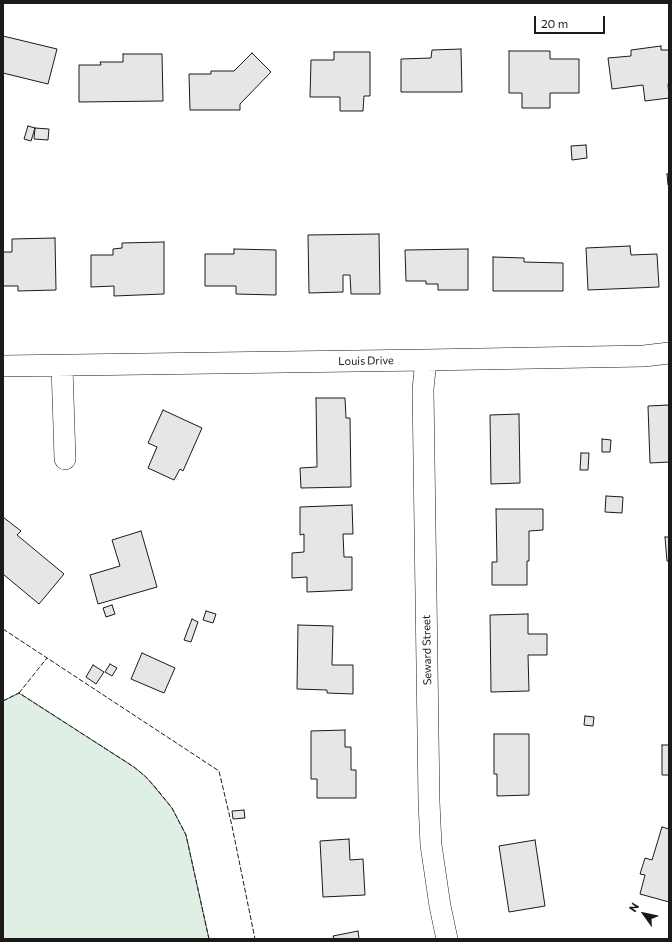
<!DOCTYPE html>
<html>
<head>
<meta charset="utf-8">
<style>
  body { margin:0 }
  #map { position:relative; width:672px; height:942px; overflow:hidden; background:#fff; font-family:Commissioner,sans-serif }
  canvas { display:block }
  .frame { position:absolute; inset:0; border:4px solid #1a1a1a; pointer-events:none }
  .north { position:absolute; left:624px; top:894px; width:40px; height:40px; -webkit-text-stroke:3px #fff; paint-order:stroke; rotate:303deg; font-size:11px; font-weight:700; line-height:16px; text-align:center; color:#1a1a1a }
  .north::after { content:''; display:block; margin:auto; width:14px; height:18px; background:#1a1a1a; clip-path:polygon(50% 0,100% 100%,50% 72%,0 100%) }
  .scale { position:absolute; left:534px; top:16px; width:71px; height:18px; box-sizing:border-box; border:2px solid #1a1a1a; border-top:0; padding-left:5px; font-size:12px; line-height:14px; white-space:nowrap; color:#1a1a1a; -webkit-text-stroke:3px #fff; paint-order:stroke }
</style>
</head>
<body>
<div id="map">
<canvas width="672" height="942"></canvas>
<div class="frame"></div>
<div class="north">N</div>
<div class="scale">20 m</div>
</div>
<script>
const ctx = document.querySelector('canvas').getContext('2d');
ctx.lineJoin = 'round';
function fillPath(path, color) {
  ctx.fillStyle = color;
  ctx.fill(path, 'evenodd');
}
function poly(rows) {
  const path = new Path2D();
  for (const r of rows) {
    path.moveTo(r[0], r[1]);
    for (let i = 2; i < r.length; i += 2) path.lineTo(r[i], r[i + 1]);
  }
  return path;
}
function stroke(path, color, width, dash) {
  ctx.strokeStyle = color;
  ctx.lineWidth = width;
  ctx.lineCap = dash ? 'butt' : 'round';
  ctx.setLineDash(dash || []);
  ctx.stroke(path);
}
function drawText(font, color, halo, rows, align = 'center') {
  ctx.font = font + ' Commissioner,sans-serif';
  ctx.lineWidth = 3;
  ctx.setLineDash([]);
  ctx.textBaseline = 'middle';
  ctx.strokeStyle = halo;
  ctx.fillStyle = color;
  for (const [text, x, y, turn = 0] of rows) {
    ctx.save();
    ctx.translate(x, y);
    ctx.rotate((+turn || 0) * Math.PI / 180);
    ctx.textAlign = isNaN(turn) ? turn : align;
    if (halo) ctx.strokeText(text, 0, 0);
    ctx.fillText(text, 0, 0);
    ctx.restore();
  }
}
const green = poly([
  [19,693,134,767,146,777,172,808,186,835,209,939,3,939,3,701,19,693]
]);
fillPath(green, '#e0efe3');
stroke(green, '#6a6a6a', 1);
const building = poly([
  [3,36,57,49,48,84,3,73,3,36],
  [661,46,661,50,669,50,669,84,668,84,669,98,645,101,643,85,612,89,608,58,631,56,631,50,661,46],
  [461,49,462,92,401,92,401,59,431,58,432,50,461,49],
  [509,51,550,51,550,59,579,59,579,93,550,93,550,108,522,108,522,93,509,93,509,51],
  [334,52,370,52,370,96,364,96,363,111,340,111,340,97,310,97,311,60,334,60,334,52],
  [252,53,271,72,240,104,240,110,190,110,189,74,211,74,211,71,234,71,252,53],
  [123,54,162,54,163,101,79,102,79,65,101,65,100,62,123,62,123,54],
  [28,126,35,128,31,141,24,139,28,126],
  [35,128,49,129,48,140,34,139,35,128],
  [586,145,587,158,572,160,571,146,586,145],
  [667,174,669,174,669,185,668,185,667,174],
  [379,234,380,294,351,294,350,275,343,275,343,292,309,293,308,235,379,234],
  [55,238,56,290,18,291,18,286,3,286,3,252,12,252,12,239,55,238],
  [164,242,164,294,114,296,114,286,91,287,91,255,113,255,113,249,122,248,122,243,164,242],
  [630,246,631,255,657,254,659,287,588,290,586,248,630,246],
  [234,249,276,250,276,295,236,294,236,286,205,286,205,254,234,254,234,249],
  [468,249,468,290,438,290,438,284,426,284,426,281,406,281,405,250,468,249],
  [493,257,524,258,524,262,563,263,563,291,493,291,493,257],
  [316,398,345,398,346,418,350,418,351,487,301,488,300,468,317,467,316,398],
  [669,405,669,462,650,463,648,406,669,405],
  [163,410,202,428,183,471,180,469,174,480,148,468,157,447,148,443,163,410],
  [519,414,520,483,491,484,490,415,519,414],
  [602,439,611,440,610,452,602,452,602,439],
  [581,453,589,453,588,470,580,470,581,453],
  [606,496,623,497,622,513,605,512,606,496],
  [352,505,353,534,343,534,344,557,352,557,352,590,307,592,307,577,292,578,292,553,304,552,304,534,300,535,300,507,352,505],
  [496,509,543,509,543,530,529,531,529,561,527,561,527,585,492,585,492,562,497,562,496,509],
  [3,517,21,531,17,535,64,574,39,604,3,574,3,517],
  [141,531,157,587,98,604,90,575,120,566,112,540,141,531],
  [665,537,669,537,669,561,667,561,665,537],
  [112,605,115,614,106,617,103,608,112,605],
  [206,611,216,614,213,623,203,620,206,611],
  [528,614,528,634,547,634,547,655,528,655,529,691,491,692,490,615,528,614],
  [192,619,198,622,191,642,184,640,192,619],
  [298,625,333,626,332,665,353,665,353,694,327,693,327,690,297,689,298,625],
  [142,653,175,668,164,693,131,679,142,653],
  [110,664,117,668,112,676,105,672,110,664],
  [93,665,104,672,96,684,86,677,93,665],
  [585,716,594,717,593,726,584,725,585,716],
  [345,730,345,747,351,747,351,770,356,770,356,798,317,798,317,779,311,779,311,731,345,730],
  [494,734,529,734,529,795,497,796,497,774,494,774,494,734],
  [662,745,669,745,669,775,662,775,662,745],
  [244,810,245,818,233,819,232,811,244,810],
  [662,827,669,829,669,902,640,894,645,875,640,874,645,858,652,860,662,827],
  [349,839,350,860,363,859,365,895,323,897,320,841,349,839],
  [535,840,545,906,509,912,499,846,535,840],
  [358,931,359,939,334,939,333,936,358,931]
]);
fillPath(building, '#e6e6e6');
stroke(building, '#1a1a1a', 1);
const street = poly([
  [426,360,423,389,429,802,431,845,440,906,447,939],
  [3,366,426,360,644,356,669,353],
  [62,366,65,459]
]);
stroke(street, '#1a1a1a', 22);
stroke(street, '#fff', 21);
stroke(poly([
  [3,629,219,771,232,826,255,939],
  [19,693,47,658],
  [3,701,19,693,134,767,146,777,156,788,172,808,186,835,209,939]
]), '#1a1a1a', 1, [5, 2]);
drawText('11px', '#1a1a1a', '#fff', [
  ["Louis Drive",366,361,-1],
  ["Seward Street",427,650,-91]
]);
</script>
</body>
</html>
